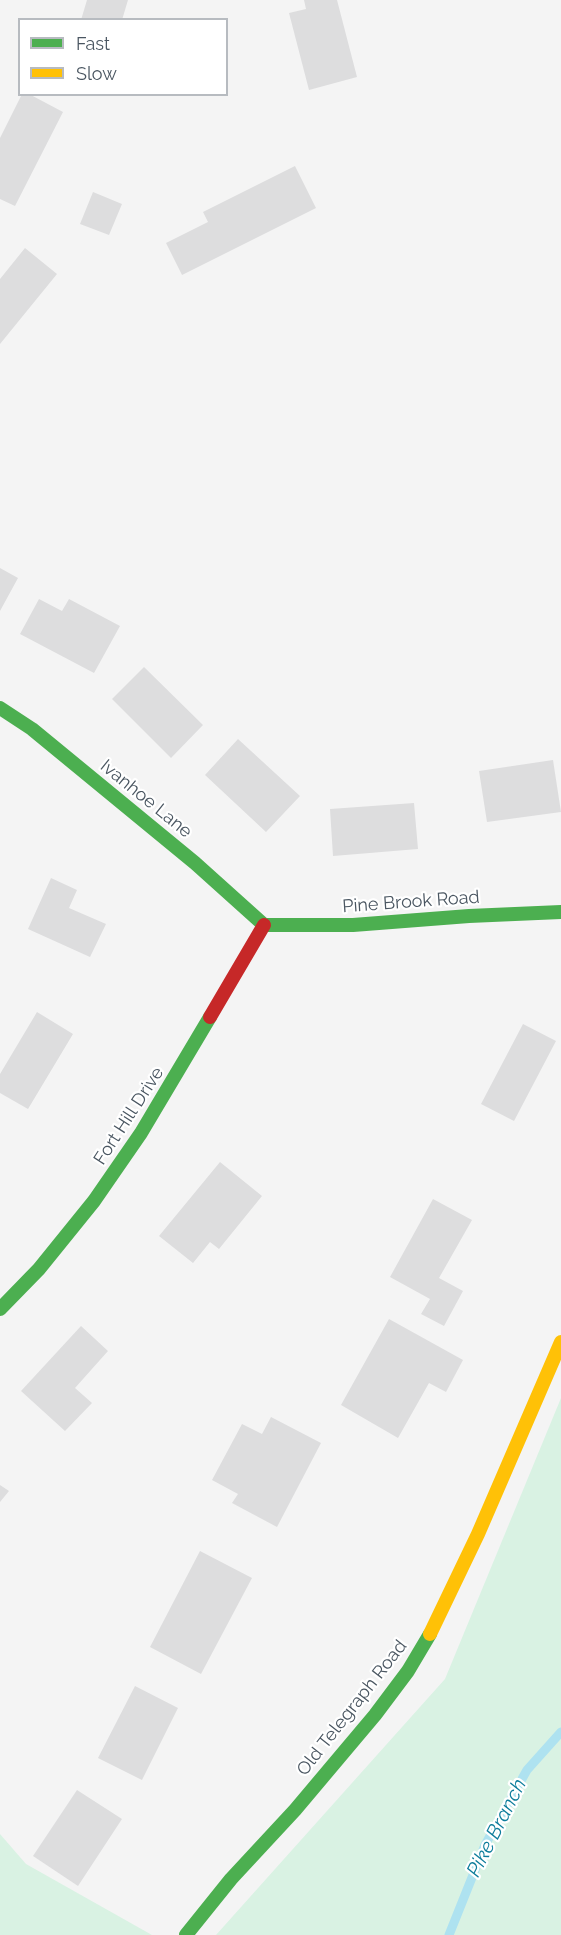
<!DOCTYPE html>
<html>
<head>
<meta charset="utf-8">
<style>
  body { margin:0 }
  #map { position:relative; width:561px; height:1935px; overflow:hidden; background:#f4f4f4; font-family:Raleway,sans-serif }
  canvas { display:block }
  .legend { position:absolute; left:18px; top:18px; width:210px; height:78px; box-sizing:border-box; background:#fff; border:2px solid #b7bbc0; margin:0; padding:8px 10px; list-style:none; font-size:18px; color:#4a5661 }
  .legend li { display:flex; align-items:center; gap:12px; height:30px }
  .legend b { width:30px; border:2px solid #b7bbc0 }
</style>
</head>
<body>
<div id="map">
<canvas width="561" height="1935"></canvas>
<ul class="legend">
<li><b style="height:8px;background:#4caf50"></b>Fast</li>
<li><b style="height:8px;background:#ffc107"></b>Slow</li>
</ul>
</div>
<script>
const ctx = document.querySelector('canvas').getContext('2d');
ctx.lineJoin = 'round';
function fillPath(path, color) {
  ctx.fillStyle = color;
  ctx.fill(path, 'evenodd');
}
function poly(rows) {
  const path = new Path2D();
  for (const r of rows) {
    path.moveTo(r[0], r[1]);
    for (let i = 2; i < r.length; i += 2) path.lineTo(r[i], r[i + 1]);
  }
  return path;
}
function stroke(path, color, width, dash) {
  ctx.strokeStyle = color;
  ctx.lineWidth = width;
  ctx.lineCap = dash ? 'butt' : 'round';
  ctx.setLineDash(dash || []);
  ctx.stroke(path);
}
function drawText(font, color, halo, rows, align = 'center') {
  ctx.font = font + ' Raleway,sans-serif';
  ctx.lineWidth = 4.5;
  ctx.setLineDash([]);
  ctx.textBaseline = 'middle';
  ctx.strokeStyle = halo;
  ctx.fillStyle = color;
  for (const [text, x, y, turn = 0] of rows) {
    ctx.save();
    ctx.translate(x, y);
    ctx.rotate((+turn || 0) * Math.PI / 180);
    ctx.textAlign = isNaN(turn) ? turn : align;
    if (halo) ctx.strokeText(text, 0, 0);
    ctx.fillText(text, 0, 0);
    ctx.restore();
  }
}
fillPath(poly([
  [561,1398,561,1935,216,1935,445,1679],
  [0,1834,26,1864,152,1935,0,1935]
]), '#d9f2e3');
stroke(poly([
  [449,1935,485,1845,527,1770,561,1732]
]), '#aee2f0', 9);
fillPath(poly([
  [87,0,128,0,122,20,81,20],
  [304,0,337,0,357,77,309,90,289,13,306,9],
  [22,94,29,94,63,112,15,206,0,199,0,138],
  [295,166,316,208,182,275,166,243,208,222,203,212],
  [93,192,122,204,109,235,80,224],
  [25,248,57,274,0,344,0,279],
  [0,568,18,578,0,611],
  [39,599,62,611,69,599,120,626,94,673,20,634],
  [144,667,203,725,171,758,112,699],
  [238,739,300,796,266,832,205,775],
  [553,760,561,812,487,822,479,771],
  [414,803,418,849,333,856,330,809],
  [51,878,77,890,69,908,106,924,90,957,28,929],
  [37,1012,73,1034,28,1109,0,1093,0,1074],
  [523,1024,556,1041,514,1121,481,1104],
  [220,1162,262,1196,219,1249,210,1242,193,1263,159,1236],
  [433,1199,472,1220,439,1278,463,1291,444,1326,421,1314,430,1299,390,1277],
  [389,1319,463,1360,446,1392,429,1383,398,1438,341,1405],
  [81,1326,108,1351,75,1388,92,1403,65,1431,21,1391],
  [271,1417,321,1443,277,1527,232,1503,238,1494,212,1480,242,1424,262,1434],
  [0,1485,9,1491,0,1502],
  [200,1551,252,1578,201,1674,150,1647],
  [135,1686,178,1708,142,1780,98,1758],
  [77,1790,122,1819,78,1886,33,1856]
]), '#ddddde');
stroke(poly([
  [0,708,32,729,195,863,264,925],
  [264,925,353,925,469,916,561,912],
  [0,1309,39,1269,94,1201,141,1133,210,1017],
  [186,1935,231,1879,295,1810,375,1715,408,1671,430,1634]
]), '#4caf50', 14);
stroke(poly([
  [430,1634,478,1534,561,1342]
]), '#ffc107', 14);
stroke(poly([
  [210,1017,264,925]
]), '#c62828', 14);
drawText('18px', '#4a5661', '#fff', [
  ["Ivanhoe Lane",146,799,39],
  ["Pine Brook Road",411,902,-4],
  ["Fort Hill Drive",129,1116,-57],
  ["Old Telegraph Road",352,1708,-52]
]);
drawText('italic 20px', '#0c7c9b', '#fff', [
  ["Pike Branch",497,1828,-63]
]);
</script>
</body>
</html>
